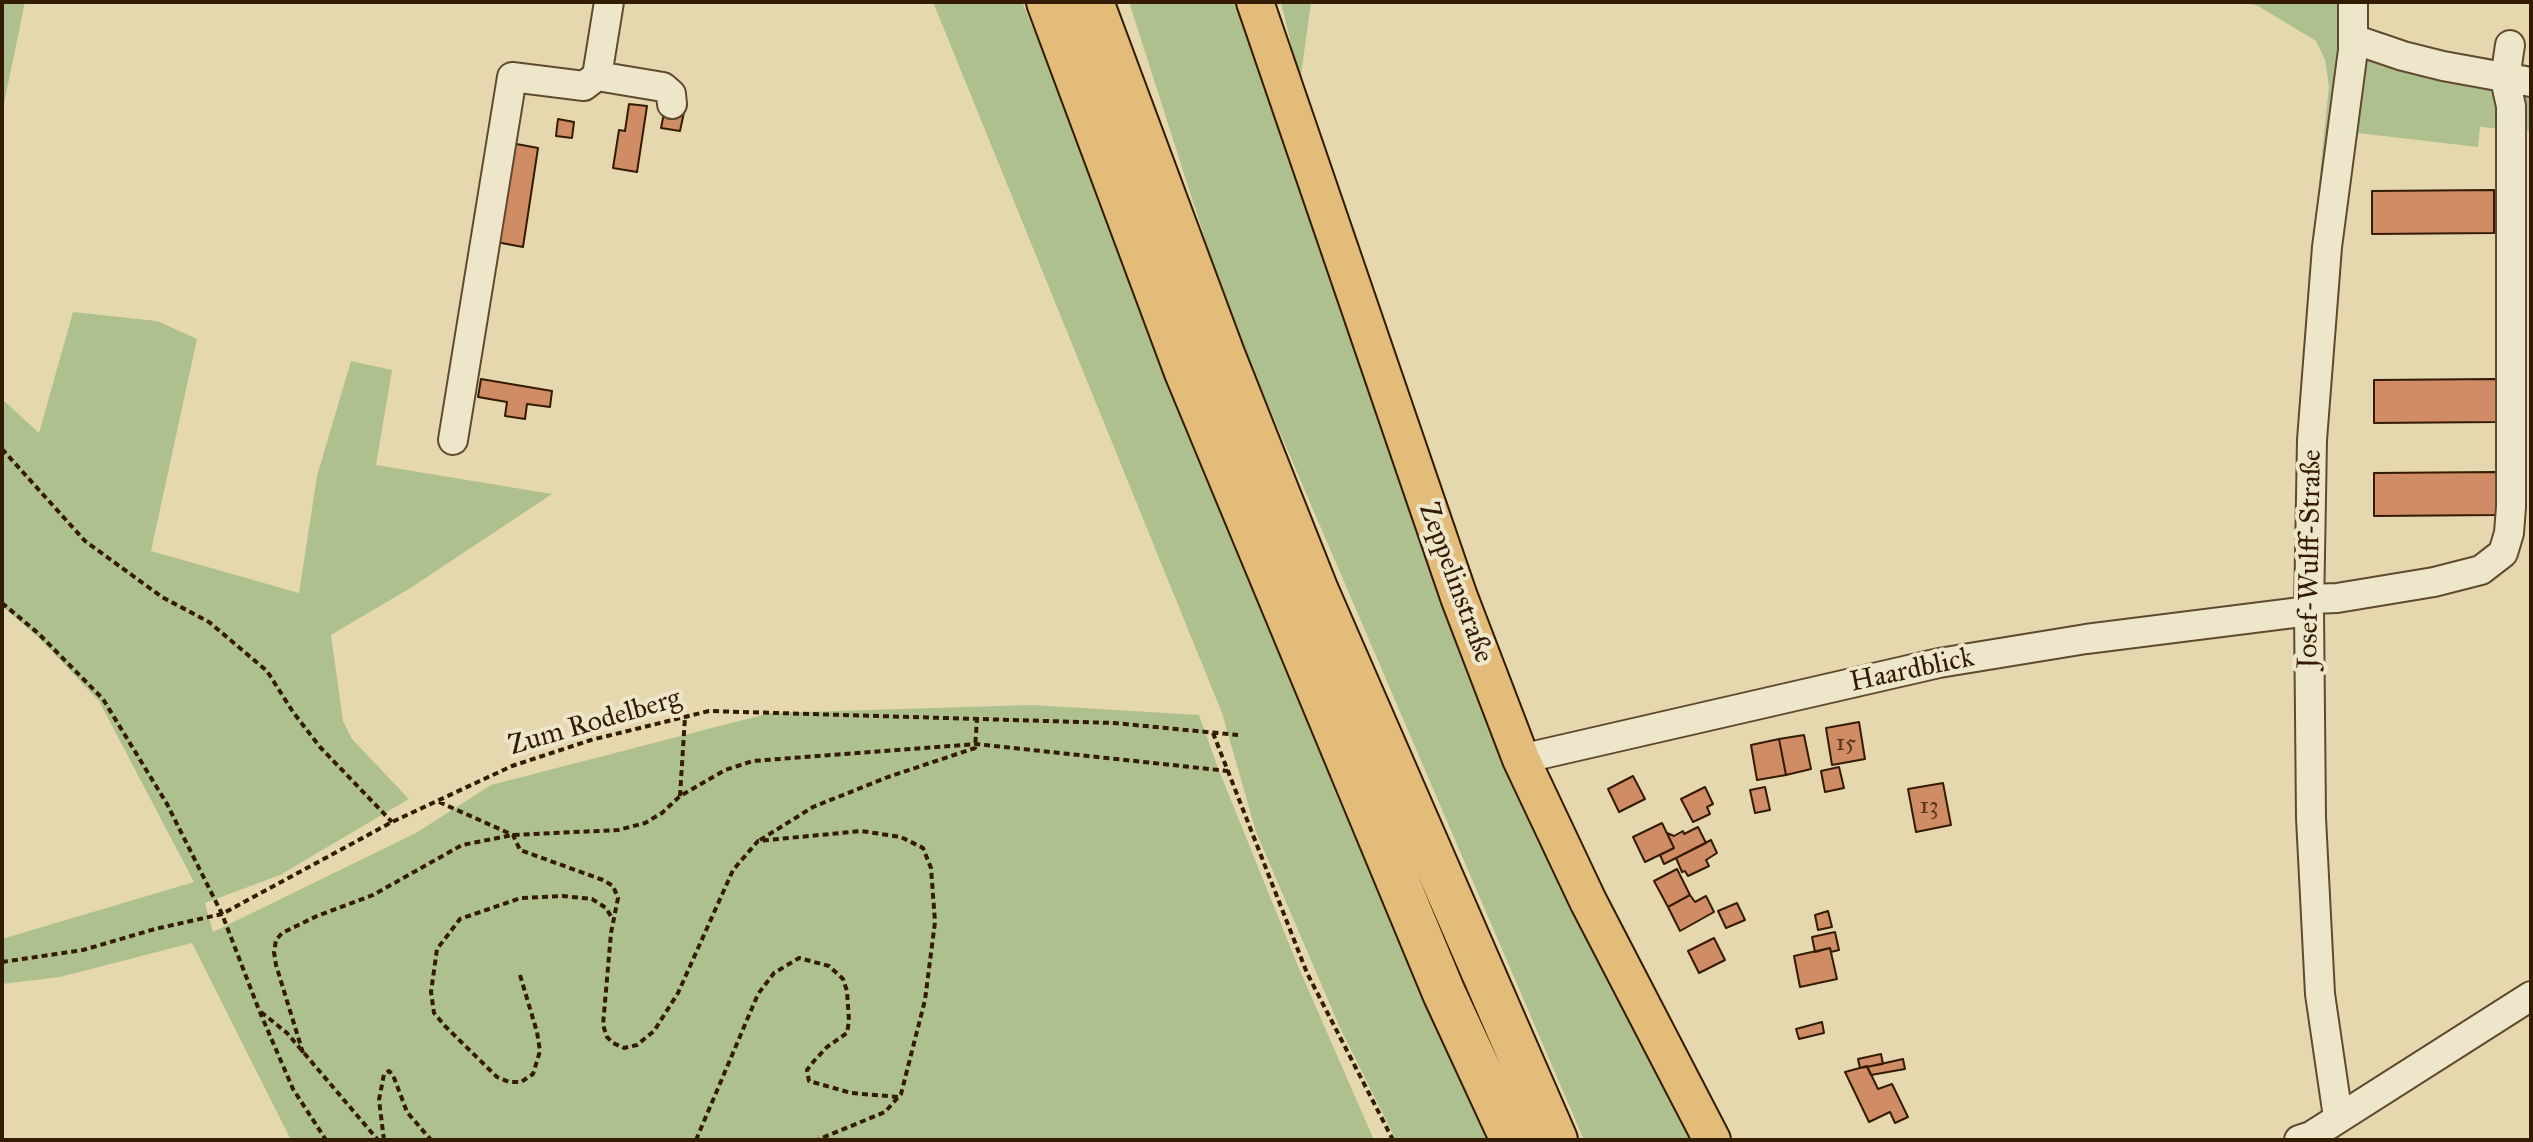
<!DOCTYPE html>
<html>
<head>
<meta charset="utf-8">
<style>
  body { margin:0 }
  #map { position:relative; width:2533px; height:1142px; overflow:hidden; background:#e5d8af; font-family:"IM FELL Great Primer",serif }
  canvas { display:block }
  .frame { position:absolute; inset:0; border:4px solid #331b04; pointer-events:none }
</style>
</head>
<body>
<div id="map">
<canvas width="2533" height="1142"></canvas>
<div class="frame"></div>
</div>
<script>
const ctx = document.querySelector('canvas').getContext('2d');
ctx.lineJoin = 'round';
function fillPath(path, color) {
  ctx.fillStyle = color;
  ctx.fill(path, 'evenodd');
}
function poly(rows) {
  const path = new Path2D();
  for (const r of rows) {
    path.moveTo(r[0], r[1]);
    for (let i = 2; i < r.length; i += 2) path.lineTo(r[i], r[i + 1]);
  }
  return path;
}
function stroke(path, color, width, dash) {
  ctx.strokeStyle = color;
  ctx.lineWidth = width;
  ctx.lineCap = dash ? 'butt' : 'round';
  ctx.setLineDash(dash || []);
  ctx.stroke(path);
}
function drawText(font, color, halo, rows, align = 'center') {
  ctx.font = font + ' "IM FELL Great Primer",serif';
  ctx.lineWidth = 8;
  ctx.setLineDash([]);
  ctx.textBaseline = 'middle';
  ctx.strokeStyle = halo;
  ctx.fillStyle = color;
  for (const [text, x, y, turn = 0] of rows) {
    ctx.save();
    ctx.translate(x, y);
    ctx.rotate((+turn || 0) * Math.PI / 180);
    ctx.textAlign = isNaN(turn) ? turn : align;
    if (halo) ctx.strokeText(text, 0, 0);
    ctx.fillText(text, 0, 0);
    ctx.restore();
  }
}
fillPath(poly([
  [2,2,25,2,2,113],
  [933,2,1022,2,1497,1140,1396,1140,1340,1028,1256,832,1222,713],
  [1129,2,1235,2,1444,598,1692,1140,1584,1140,1229,314],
  [1281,2,1311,2,1300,82],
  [2245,2,2343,2,2303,586,2295,593,2300,418,2313,242,2329,86,2325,60,2316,41,2258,6],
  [2358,51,2531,92,2531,131,2480,127,2478,147,2349,132],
  [73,312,157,321,197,339,151,551,299,593,317,476,351,361,392,370,376,465,552,494,412,587,331,635,343,721,352,739,409,799,280,875,205,903,213,932,416,833,491,785,770,713,1032,705,1199,715,1218,768,1298,966,1374,1140,291,1140,192,943,60,977,2,984,2,939,194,882,99,701,39,638,2,606,2,399,39,433]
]), '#afc08f');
const building = poly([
  [629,104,647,106,637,172,613,168,619,130,625,131,629,104],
  [665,108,684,112,680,131,661,128,665,108],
  [558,119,574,122,572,138,556,136,558,119],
  [511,143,538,148,523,247,496,242,511,143],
  [2494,190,2494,233,2372,234,2372,191,2494,190],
  [481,379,552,391,550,407,527,404,525,419,505,416,507,402,478,397,481,379],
  [2496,379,2496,422,2374,423,2374,380,2496,379],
  [2496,472,2496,515,2374,516,2374,473,2496,472],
  [1859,722,1865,759,1832,765,1826,728,1859,722],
  [1804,735,1811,769,1786,775,1779,739,1804,735],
  [1779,739,1786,775,1757,780,1751,745,1779,739],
  [1839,767,1844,788,1825,792,1821,771,1839,767],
  [1633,776,1645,799,1619,812,1608,789,1633,776],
  [1943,783,1951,825,1916,832,1908,789,1943,783],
  [1705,787,1713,804,1707,807,1710,814,1693,822,1681,799,1705,787],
  [1765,787,1770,810,1755,813,1750,790,1765,787],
  [1662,823,1674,848,1645,862,1633,837,1662,823],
  [1698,827,1706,843,1664,864,1660,855,1674,848,1667,833,1674,836,1683,831,1684,834,1698,827],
  [1711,840,1717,853,1706,860,1709,866,1688,876,1685,871,1682,872,1676,858,1711,840],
  [1677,869,1690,895,1668,907,1654,881,1677,869],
  [1690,895,1695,902,1706,896,1714,912,1680,931,1668,907,1690,895],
  [1737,903,1745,920,1726,928,1718,911,1737,903],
  [1828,911,1832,927,1818,930,1815,915,1828,911],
  [1835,932,1839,950,1831,952,1830,948,1815,952,1812,937,1835,932],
  [1714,938,1725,960,1699,973,1688,951,1714,938],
  [1830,948,1837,979,1800,987,1794,956,1830,948],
  [1822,1022,1824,1033,1799,1039,1796,1029,1822,1022],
  [1881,1054,1883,1064,1860,1068,1858,1059,1881,1054],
  [1903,1059,1905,1069,1871,1075,1867,1067,1903,1059],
  [1867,1066,1878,1089,1892,1084,1908,1117,1895,1123,1890,1112,1869,1122,1845,1072,1867,1066]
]);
fillPath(building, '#d08c64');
stroke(building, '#331b04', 2);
const minor = poly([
  [2353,39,2403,56,2443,66,2531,82],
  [597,76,663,87,671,94,672,104],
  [453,440,512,77,584,86,597,76,609,2],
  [2310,599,2337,598,2434,582,2481,570,2503,553,2509,533,2511,507,2511,106,2505,79,2510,45],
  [1521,759,1939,663,2086,639,2309,611],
  [2338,1117,2320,994,2311,818,2309,611,2312,440,2327,247,2353,50,2353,2],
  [2299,1140,2311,1136,2531,996]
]);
const major = poly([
  [1255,2,1459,597,1521,759,1588,901,1712,1140]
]);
const highway = poly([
  [1048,2,1186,372,1444,993,1512,1140],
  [1092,2,1223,354,1317,591,1556,1140]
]);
stroke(minor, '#604a2f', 32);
stroke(major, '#331b04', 40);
stroke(highway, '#331b04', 46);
stroke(poly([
  [2,449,85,541,162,597,209,622,267,671,293,712,320,747,392,822],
  [2,603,38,633,103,699,167,804,222,914,259,1010,293,1089,326,1140],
  [1213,733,1307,973,1393,1140],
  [680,796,685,717],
  [439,802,513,835,520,850,603,880,613,886,618,898,611,933,603,1025,607,1037,613,1043,624,1048,637,1045,654,1031,678,993,733,870,758,841,861,831,901,837,923,848,931,868,935,922,925,1000,901,1094,885,1112,817,1140],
  [760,840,813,807,888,777,975,748,977,719],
  [2,962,83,950,155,929,222,914,392,822,512,766,591,740,709,711,1114,723,1238,735],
  [520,975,537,1032,540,1051,533,1074,521,1082,509,1082,497,1077,445,1026,434,1013,431,992,437,949,460,919,521,898,563,896,592,899,606,908,612,918],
  [261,1012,287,1033,378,1140],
  [303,1053,276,965,274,952,276,940,282,933,317,916,373,895,462,845,513,835,618,830,645,823,662,813,680,796,725,770,753,761,976,744,1228,771],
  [384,1140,379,1100,384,1074,389,1071,393,1075,407,1112,431,1140],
  [696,1140,758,994,774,973,799,958,829,966,843,979,847,991,849,1021,847,1033,827,1047,814,1061,807,1070,809,1081,851,1093,899,1097]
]), '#331b04', 4, [6, 4]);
stroke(minor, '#eee6cb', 28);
stroke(major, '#e2bc78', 36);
stroke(highway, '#e2bc78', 42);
drawText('24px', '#5a371c', null, [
  ["15",1846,744],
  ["13",1929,807]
]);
drawText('28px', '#331b04', '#eee6cb', [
  ["Josef-Wulff-Straße",2311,559,-89],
  ["Zeppelinstraße",1455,583,70],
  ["Haardblick",1912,671,-12],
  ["Zum Rodelberg",595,723,-16]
]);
</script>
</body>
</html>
